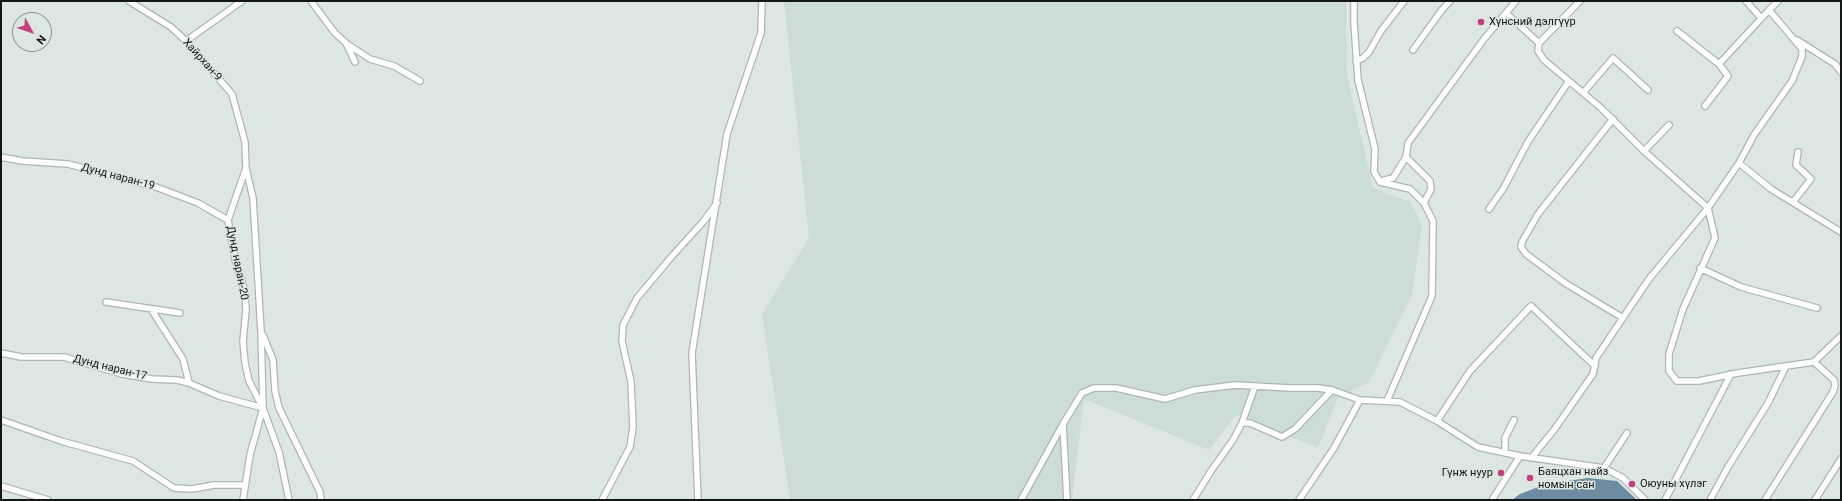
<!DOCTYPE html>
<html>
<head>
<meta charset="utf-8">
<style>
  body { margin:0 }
  #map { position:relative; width:1842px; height:501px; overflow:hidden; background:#dde7e2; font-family:Roboto,sans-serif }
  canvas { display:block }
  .frame { position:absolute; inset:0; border:2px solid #141716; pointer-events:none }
  .north { position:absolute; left:12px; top:12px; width:40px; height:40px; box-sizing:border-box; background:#dde7e2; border:1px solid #8d9490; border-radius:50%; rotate:130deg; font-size:11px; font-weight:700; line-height:16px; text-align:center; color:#141716 }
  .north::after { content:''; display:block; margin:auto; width:14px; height:18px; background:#c53e7d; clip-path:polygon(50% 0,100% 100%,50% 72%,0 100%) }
</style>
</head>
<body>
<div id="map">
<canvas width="1842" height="501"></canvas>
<div class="frame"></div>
<div class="north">N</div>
</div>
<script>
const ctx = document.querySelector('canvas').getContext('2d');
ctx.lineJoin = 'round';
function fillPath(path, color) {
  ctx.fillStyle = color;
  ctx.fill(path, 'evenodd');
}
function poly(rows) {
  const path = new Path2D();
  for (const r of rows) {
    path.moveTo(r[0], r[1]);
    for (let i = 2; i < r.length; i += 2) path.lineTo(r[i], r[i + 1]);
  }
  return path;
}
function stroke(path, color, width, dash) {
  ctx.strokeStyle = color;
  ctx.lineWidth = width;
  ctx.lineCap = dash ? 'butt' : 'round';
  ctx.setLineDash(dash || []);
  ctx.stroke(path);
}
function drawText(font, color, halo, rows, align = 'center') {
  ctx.font = font + ' Roboto,sans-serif';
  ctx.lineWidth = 3;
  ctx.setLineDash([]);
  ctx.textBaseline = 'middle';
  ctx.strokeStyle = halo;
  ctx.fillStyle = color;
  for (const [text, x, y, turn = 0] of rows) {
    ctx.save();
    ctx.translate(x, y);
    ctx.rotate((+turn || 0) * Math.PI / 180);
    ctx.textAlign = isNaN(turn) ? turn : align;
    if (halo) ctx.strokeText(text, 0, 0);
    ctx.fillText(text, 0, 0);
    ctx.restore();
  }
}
fillPath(poly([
  [784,1,1346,1,1347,75,1373,188,1410,202,1422,225,1412,295,1369,382,1338,398,1318,448,1236,415,1209,450,1084,399,1072,500,790,500,762,314,809,238]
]), '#cbddd5');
fillPath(poly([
  [1588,478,1617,481,1637,500,1512,500,1520,494,1546,484]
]), '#6d8ca1');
const minor = poly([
  [129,1,171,27,186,41,232,94,245,142,246,168,228,220,235,259,245,292,246,310,243,341,245,363,249,381,263,408,279,452,289,500],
  [311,1,335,33,347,44,370,59,394,66,420,81],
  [1354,1,1354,23,1358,80,1375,149,1374,172,1380,182,1410,189,1424,203,1433,221,1432,296,1387,401],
  [1746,1,1761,18],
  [1506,13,1539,43,1538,51,1544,60,1601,108,1644,151,1708,208,1715,238,1683,309,1669,354,1669,371,1677,381,1699,381,1738,373,1786,366],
  [1677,31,1719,64],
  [1797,40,1835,64,1841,72],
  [186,41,242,1],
  [1539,43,1580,1],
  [347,45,355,62],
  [1413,50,1441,11,1450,1],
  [1356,61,1363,58,1369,52,1381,31,1404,1],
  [1583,93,1613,58,1648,90],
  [1705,106,1728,76,1719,64,1769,10],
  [1613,119,1538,214,1522,242,1521,247,1526,254,1565,283,1623,318],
  [1644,151,1669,125],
  [1,157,22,161,68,164,156,187,198,203,228,220],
  [1406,157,1430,181,1431,189,1424,203],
  [1739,163,1771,189,1841,232],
  [1381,181,1393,178,1406,157,1408,143,1484,39,1516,1],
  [1793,202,1811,179,1796,165,1798,152],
  [1489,209,1503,189,1529,140,1569,81],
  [1700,268,1741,287,1817,308],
  [106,302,180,313],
  [151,309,183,359,189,383],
  [263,335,273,360,275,391,279,408,320,492,321,500],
  [1,353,21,357,64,357,122,374,152,379,177,380,189,383,219,396,263,408],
  [1,420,61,441,133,461,174,488,192,489,214,485,244,485],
  [1437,421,1470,371,1531,306,1595,366],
  [1242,423,1250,423,1282,437,1295,429,1332,390],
  [1505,453,1505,438,1514,420],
  [1532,457,1554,430,1593,374,1596,358,1649,279,1708,208,1739,163,1754,135,1792,81,1802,57,1802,49,1769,10,1778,1],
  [1604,468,1627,433],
  [1,486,48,500],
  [243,500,250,455,263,408,261,331,253,198,246,168],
  [602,500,630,447,633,427,631,382,622,341,623,325,637,298,673,255,703,222,717,203],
  [698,500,692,353,727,134,761,33,762,1],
  [1021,500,1062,426],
  [1067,500,1063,424,1082,393,1094,388,1116,388,1165,399,1195,390,1235,385,1290,388,1318,388,1332,390,1360,400],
  [1193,500,1211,471,1233,440,1242,423,1255,386],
  [1299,500,1334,448,1360,400,1400,402,1437,421,1478,447,1520,456,1604,468,1623,478,1645,500],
  [1492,500,1520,456],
  [1665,500,1731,374],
  [1710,500,1728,467,1768,403,1786,366,1814,362,1841,336],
  [1765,500,1833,392,1835,385,1834,380,1814,362],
  [1815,500,1841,459]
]);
stroke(minor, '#adb6b2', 8);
stroke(minor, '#fff', 5.5);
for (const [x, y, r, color] of [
  [1481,22,4,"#c53e7d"],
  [1501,473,4,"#c53e7d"],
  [1530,478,4,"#c53e7d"],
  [1632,484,4,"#c53e7d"]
]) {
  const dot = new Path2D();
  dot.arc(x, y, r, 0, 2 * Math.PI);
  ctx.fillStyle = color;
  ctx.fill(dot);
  stroke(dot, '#dde7e2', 1.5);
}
drawText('11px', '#141716', '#dde7e2', [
  ["Хүнсний дэлгүүр",1489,22],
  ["Баяцхан найз",1538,472],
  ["номын сан",1538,485],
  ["Гүнж нуур",1493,473,"right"],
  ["Оюуны хүлэг",1640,484]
], 'left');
drawText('11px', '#141716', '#dde7e2', [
  ["Хайрхан-9",202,60,48],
  ["Дунд наран-19",118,177,15],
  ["Дунд наран-20",237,263,79],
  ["Дунд наран-17",110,368,14]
]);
</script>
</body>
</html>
